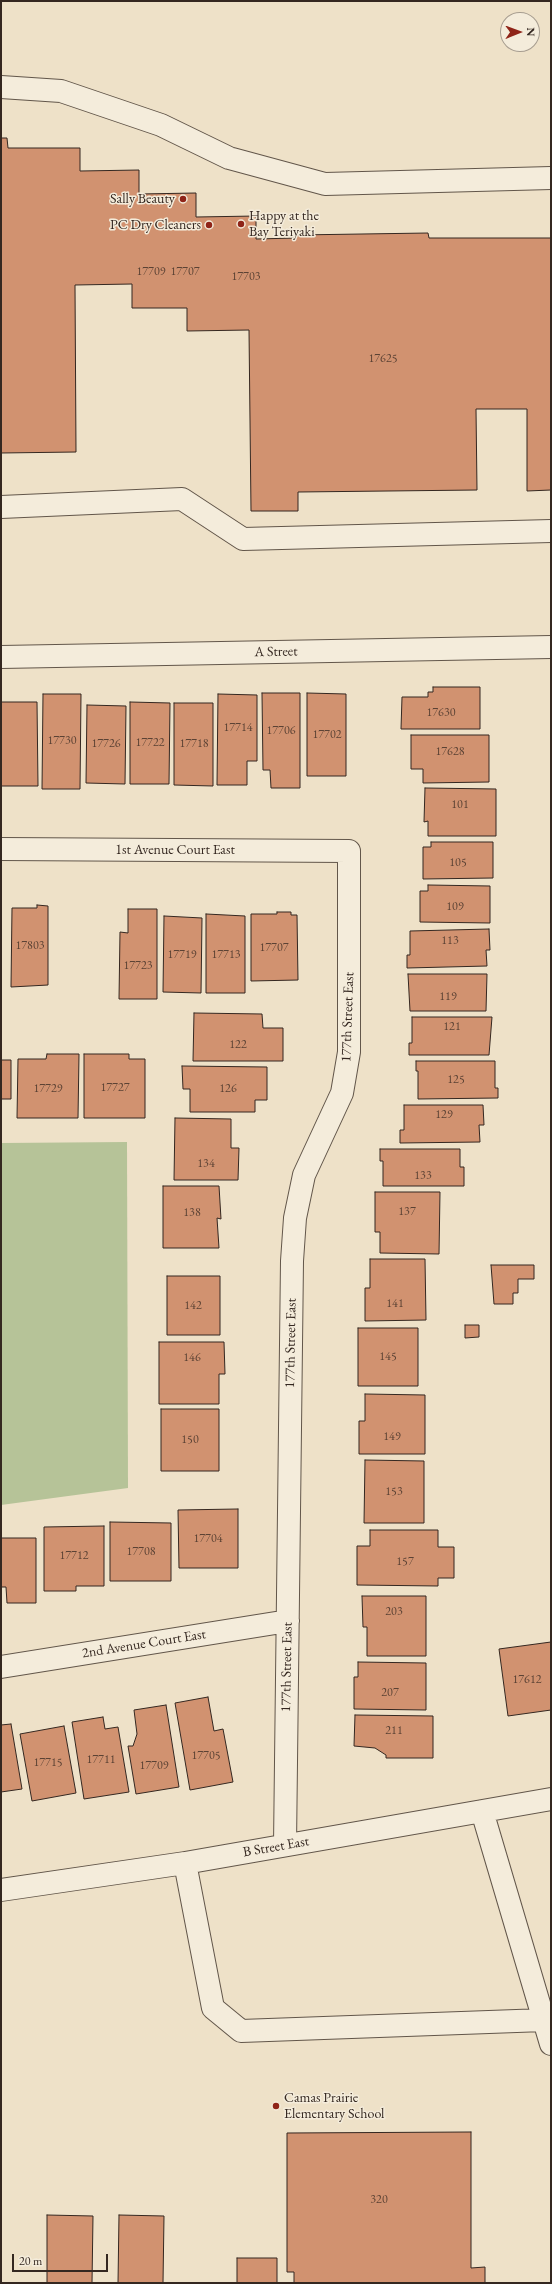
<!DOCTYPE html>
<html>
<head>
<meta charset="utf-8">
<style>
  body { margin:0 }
  #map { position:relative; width:552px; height:2284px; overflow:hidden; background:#eee1c8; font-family:"EB Garamond",serif }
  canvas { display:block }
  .frame { position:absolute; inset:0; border:2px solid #342720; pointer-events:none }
  .north { position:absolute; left:500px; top:12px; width:40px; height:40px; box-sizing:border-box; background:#f4ecdb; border:1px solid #a79d90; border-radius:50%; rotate:89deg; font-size:11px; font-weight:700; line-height:16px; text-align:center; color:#342720 }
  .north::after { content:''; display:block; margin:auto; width:14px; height:18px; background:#8f2418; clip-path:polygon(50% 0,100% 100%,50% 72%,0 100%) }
  .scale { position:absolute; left:12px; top:2254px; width:96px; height:18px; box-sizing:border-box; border:2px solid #342720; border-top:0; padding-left:5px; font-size:12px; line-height:14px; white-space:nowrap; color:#342720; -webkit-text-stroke:3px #f4ecdb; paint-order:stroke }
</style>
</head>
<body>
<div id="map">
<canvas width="552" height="2284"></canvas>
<div class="frame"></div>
<div class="north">N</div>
<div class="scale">20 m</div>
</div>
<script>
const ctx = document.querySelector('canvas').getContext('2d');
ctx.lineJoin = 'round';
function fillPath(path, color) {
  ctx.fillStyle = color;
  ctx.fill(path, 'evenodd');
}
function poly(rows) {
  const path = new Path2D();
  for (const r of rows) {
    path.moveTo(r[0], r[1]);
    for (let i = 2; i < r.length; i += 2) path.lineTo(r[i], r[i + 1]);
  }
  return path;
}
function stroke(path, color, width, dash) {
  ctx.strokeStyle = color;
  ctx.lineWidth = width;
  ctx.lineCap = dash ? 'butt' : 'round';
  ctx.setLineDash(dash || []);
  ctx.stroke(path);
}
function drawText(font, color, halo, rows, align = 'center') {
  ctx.font = font + ' "EB Garamond",serif';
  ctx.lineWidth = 3;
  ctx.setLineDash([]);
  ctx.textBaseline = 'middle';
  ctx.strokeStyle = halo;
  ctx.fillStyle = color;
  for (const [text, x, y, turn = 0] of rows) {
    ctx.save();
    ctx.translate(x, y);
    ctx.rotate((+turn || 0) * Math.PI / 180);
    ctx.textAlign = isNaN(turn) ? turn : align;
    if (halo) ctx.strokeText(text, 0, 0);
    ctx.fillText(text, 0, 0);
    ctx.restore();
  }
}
fillPath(poly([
  [127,1142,128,1488,1,1505,1,1143]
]), '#b6c398');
const building = poly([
  [1,138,7,138,8,148,80,148,80,171,139,170,139,194,196,193,196,217,256,216,256,239,296,238,296,235,428,233,429,238,551,238,551,490,527,491,527,409,476,409,477,490,298,492,298,511,251,511,249,330,187,331,187,308,132,308,132,284,75,285,76,452,1,453,1,138],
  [433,687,480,687,480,729,401,729,402,697,428,697,428,692,433,692,433,687],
  [262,693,300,693,300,788,271,788,270,770,263,770,262,693],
  [307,693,346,694,346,776,307,776,307,693],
  [43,694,81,694,80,789,42,789,43,694],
  [218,694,257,695,257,761,247,761,247,785,217,785,218,694],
  [1,702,37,702,38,786,1,786,1,702],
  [130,702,170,703,169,784,130,784,130,702],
  [174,703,213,703,213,786,174,785,174,703],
  [87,705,126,706,125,784,86,783,87,705],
  [411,735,489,735,489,782,423,783,423,769,411,769,411,735],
  [425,788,496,789,496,836,428,836,428,821,424,822,425,788],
  [431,842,493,842,493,878,423,879,423,847,431,847,431,842],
  [428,885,490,886,490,923,420,922,420,891,428,891,428,885],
  [37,905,48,906,48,985,11,987,12,908,37,908,37,905],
  [128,909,157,909,157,999,119,999,120,932,128,933,128,909],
  [277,912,291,912,291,915,297,915,298,980,251,981,251,914,277,914,277,912],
  [206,914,245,916,245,993,206,993,206,914],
  [164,916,202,918,201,993,163,992,164,916],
  [489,929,490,950,486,950,487,966,407,968,407,955,410,955,410,931,489,929],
  [408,974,487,974,486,1011,410,1011,408,974],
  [194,1013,262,1014,263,1028,283,1028,283,1061,193,1061,194,1013],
  [412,1017,492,1017,489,1055,409,1055,409,1043,412,1043,412,1017],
  [47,1054,79,1054,78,1118,17,1118,18,1059,46,1059,47,1054],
  [84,1054,129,1054,129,1059,145,1059,145,1118,84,1118,84,1054],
  [1,1060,11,1060,11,1099,1,1099,1,1060],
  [416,1061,495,1061,495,1088,498,1088,498,1098,418,1099,418,1071,416,1071,416,1061],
  [182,1066,267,1067,267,1100,255,1100,255,1112,190,1112,190,1089,183,1089,182,1066],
  [404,1105,483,1105,484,1125,479,1125,480,1142,400,1143,400,1130,404,1130,404,1105],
  [175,1118,231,1119,231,1148,239,1148,238,1180,174,1180,175,1118],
  [380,1149,460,1149,460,1167,464,1167,464,1186,383,1186,383,1161,380,1161,380,1149],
  [163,1186,219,1186,221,1219,217,1218,219,1248,163,1248,163,1186],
  [375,1192,440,1192,439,1254,380,1253,380,1232,375,1232,375,1192],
  [370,1259,425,1259,426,1320,365,1321,365,1288,370,1288,370,1259],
  [491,1265,534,1265,534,1279,518,1279,518,1293,513,1293,513,1304,494,1304,491,1265],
  [167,1276,220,1276,220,1335,167,1335,167,1276],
  [465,1325,479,1325,479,1337,465,1338,465,1325],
  [358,1328,418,1328,418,1386,358,1386,358,1328],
  [159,1342,224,1342,225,1374,219,1374,219,1404,159,1404,159,1342],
  [365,1394,425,1395,425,1454,359,1454,359,1421,365,1421,365,1394],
  [161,1409,219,1409,219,1471,161,1471,161,1409],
  [365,1460,424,1461,424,1523,364,1523,365,1460],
  [238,1509,238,1568,179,1568,178,1510,238,1509],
  [110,1522,171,1523,171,1581,110,1581,110,1522],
  [104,1526,104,1586,76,1586,76,1591,44,1591,44,1527,104,1526],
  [370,1530,438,1530,438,1547,454,1547,454,1578,438,1578,438,1586,357,1585,357,1546,370,1546,370,1530],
  [1,1538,36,1538,36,1603,7,1603,6,1587,1,1587,1,1538],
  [362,1596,426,1596,426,1656,367,1656,367,1627,363,1627,362,1596],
  [551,1642,551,1710,508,1716,499,1649,551,1642],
  [358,1662,426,1663,426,1710,354,1709,354,1677,358,1677,358,1662],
  [208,1697,214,1731,223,1729,233,1782,190,1790,175,1703,208,1697],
  [166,1705,179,1787,136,1794,128,1746,133,1746,137,1734,134,1710,166,1705],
  [355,1715,433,1716,433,1758,386,1758,386,1755,375,1748,354,1746,355,1715],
  [103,1717,105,1729,118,1727,129,1792,84,1799,72,1722,103,1717],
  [11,1724,22,1789,1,1792,1,1725,11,1724],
  [64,1726,76,1793,32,1801,20,1734,64,1726],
  [471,2132,471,2268,485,2267,485,2283,294,2283,294,2272,287,2272,287,2133,471,2132],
  [47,2215,93,2216,92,2283,47,2283,47,2215],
  [119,2215,164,2216,163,2283,118,2283,119,2215],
  [237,2258,277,2258,277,2283,237,2283,237,2258]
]);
fillPath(building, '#d19270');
stroke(building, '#342720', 1);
const minor = poly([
  [1,87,61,91,161,125,229,158,325,184,551,178],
  [1,507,182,499,243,539,551,531],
  [1,657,551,647],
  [1,849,349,851,349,1052,342,1093,304,1175,295,1218,292,1261,285,1845],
  [1,1667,288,1621],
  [482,1811,551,2044],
  [185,1863,213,2008,241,2031,544,2020],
  [1,1890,185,1863,551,1799]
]);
stroke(minor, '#62564a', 24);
stroke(minor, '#f4ecdb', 22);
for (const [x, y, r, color] of [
  [183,199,4,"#8f2418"],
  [241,224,4,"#8f2418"],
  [209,225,4,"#8f2418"],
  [276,2106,4,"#8f2418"]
]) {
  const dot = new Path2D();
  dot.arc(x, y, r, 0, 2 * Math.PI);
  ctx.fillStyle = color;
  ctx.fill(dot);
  stroke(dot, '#f4ecdb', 1.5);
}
drawText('12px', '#5b4234', null, [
  ["17709",151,272],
  ["17707",185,272],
  ["17703",246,277],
  ["17625",383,359],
  ["17630",441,713],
  ["17714",238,728],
  ["17706",281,731],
  ["17702",327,735],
  ["17730",62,741],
  ["17722",150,743],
  ["17726",106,744],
  ["17718",194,744],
  ["17628",450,752],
  ["101",460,805],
  ["105",458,863],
  ["109",455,907],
  ["113",450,941],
  ["17803",30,946],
  ["17707",274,948],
  ["17719",182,955],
  ["17713",226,955],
  ["17723",138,966],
  ["119",448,997],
  ["121",452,1027],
  ["122",238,1045],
  ["125",456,1080],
  ["17727",115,1088],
  ["17729",48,1089],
  ["126",228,1089],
  ["129",444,1115],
  ["134",206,1164],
  ["133",423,1176],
  ["137",407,1212],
  ["138",192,1213],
  ["141",395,1304],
  ["142",193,1306],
  ["145",388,1357],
  ["146",192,1358],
  ["149",392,1437],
  ["150",190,1440],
  ["153",394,1492],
  ["17704",208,1539],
  ["17708",141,1552],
  ["17712",74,1556],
  ["157",405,1562],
  ["203",394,1612],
  ["17612",527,1680],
  ["207",390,1693],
  ["211",394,1731],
  ["17705",206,1756],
  ["17711",101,1760],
  ["17715",48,1763],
  ["17709",154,1766],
  ["320",379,2200]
]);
drawText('14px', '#342720', '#f4ecdb', [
  ["Sally Beauty",175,199],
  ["Happy at the",249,216,"left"],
  ["Bay Teriyaki",249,232,"left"],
  ["PC Dry Cleaners",201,225],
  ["Camas Prairie",284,2098,"left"],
  ["Elementary School",284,2114,"left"]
], 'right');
drawText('14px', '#342720', '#f4ecdb', [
  ["A Street",276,652,-1],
  ["1st Avenue Court East",175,850],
  ["177th Street East",348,1017,-88],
  ["177th Street East",291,1343,-89],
  ["2nd Avenue Court East",144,1644,-9],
  ["177th Street East",287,1667,-89],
  ["B Street East",276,1847,-10]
]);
</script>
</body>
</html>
